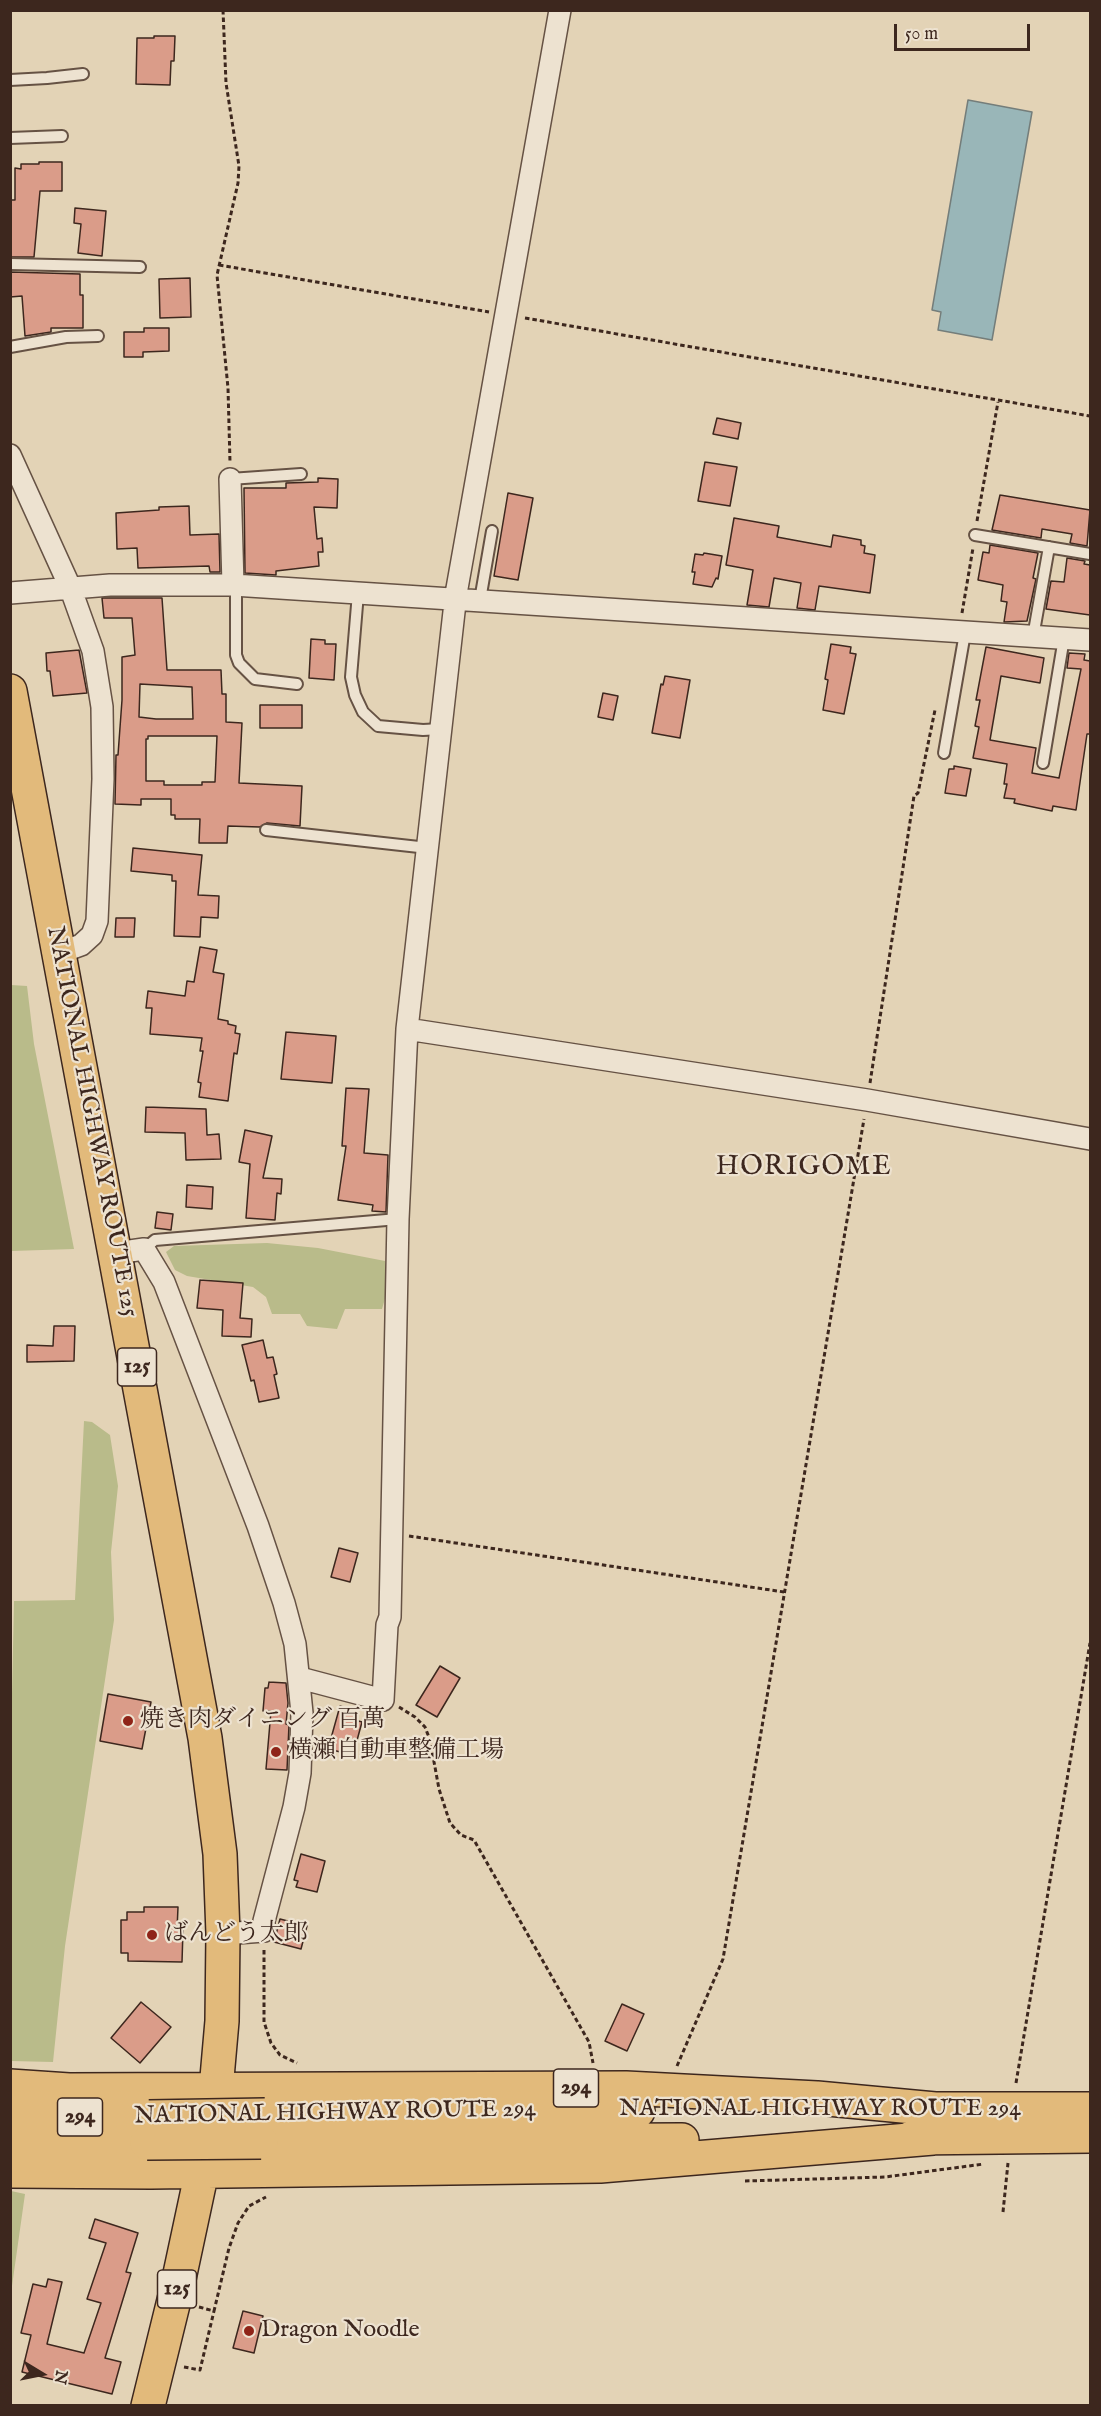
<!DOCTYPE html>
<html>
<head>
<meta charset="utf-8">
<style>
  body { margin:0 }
  #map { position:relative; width:1101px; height:2416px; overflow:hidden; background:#e3d3b6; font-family:"IM FELL English",serif }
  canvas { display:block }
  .frame { position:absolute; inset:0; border:12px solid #3d271e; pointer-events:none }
  .north { position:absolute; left:12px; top:2344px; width:60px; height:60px; -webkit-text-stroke:4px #ede2d0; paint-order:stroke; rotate:100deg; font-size:16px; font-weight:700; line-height:24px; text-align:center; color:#3d271e }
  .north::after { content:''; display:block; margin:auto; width:21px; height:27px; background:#3d271e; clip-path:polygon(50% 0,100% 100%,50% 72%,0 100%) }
  .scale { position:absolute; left:894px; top:24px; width:136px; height:27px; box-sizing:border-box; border:3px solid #3d271e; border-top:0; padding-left:8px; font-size:18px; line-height:21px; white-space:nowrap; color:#3d271e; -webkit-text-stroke:4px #ede2d0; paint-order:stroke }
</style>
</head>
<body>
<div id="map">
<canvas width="1101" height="2416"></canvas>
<div class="frame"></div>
<div class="north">N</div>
<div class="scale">50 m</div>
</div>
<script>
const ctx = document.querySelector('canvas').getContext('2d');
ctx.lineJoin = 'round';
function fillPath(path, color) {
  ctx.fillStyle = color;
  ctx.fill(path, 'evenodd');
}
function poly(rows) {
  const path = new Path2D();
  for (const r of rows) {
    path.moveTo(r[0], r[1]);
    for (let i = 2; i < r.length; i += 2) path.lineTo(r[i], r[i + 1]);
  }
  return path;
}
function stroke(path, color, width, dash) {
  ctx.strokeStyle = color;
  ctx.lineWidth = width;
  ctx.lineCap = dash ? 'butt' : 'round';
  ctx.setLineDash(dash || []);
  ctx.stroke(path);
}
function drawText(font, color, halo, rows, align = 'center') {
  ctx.font = font + ' "IM FELL English","Noto Serif JP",serif';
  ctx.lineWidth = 4.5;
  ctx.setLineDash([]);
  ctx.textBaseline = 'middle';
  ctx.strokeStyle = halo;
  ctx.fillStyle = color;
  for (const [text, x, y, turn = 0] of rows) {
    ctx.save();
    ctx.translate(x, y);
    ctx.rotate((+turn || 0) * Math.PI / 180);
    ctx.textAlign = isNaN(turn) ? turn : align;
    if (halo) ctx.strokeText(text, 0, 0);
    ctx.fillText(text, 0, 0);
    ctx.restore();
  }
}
fillPath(poly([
  [11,985,27,986,34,1044,74,1249,11,1251],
  [267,1243,318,1248,385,1261,386,1295,382,1309,345,1309,337,1329,307,1326,300,1314,272,1314,266,1297,253,1287,187,1276,175,1270,166,1252,174,1246],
  [84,1421,92,1422,110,1435,118,1486,111,1552,114,1620,65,1946,53,2062,11,2061,10,1786,14,1601,75,1600],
  [11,2191,25,2194,11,2293,10,2191]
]), '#b9bb8a');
const water = poly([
  [968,100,1032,112,992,340,938,330,941,312,932,310,968,100]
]);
fillPath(water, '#99b6b8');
stroke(water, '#747d7a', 1.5);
const building = poly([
  [154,36,175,36,174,61,171,61,170,85,136,84,137,38,154,38,154,36],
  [39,162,62,162,62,191,40,191,34,257,10,257,10,200,15,200,15,168,21,169,21,164,39,164,39,162],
  [75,208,106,211,102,256,78,253,81,224,74,223,75,208],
  [10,272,80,274,80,295,83,295,83,328,51,328,51,332,25,336,22,296,10,297,10,272],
  [190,278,191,317,160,318,159,279,190,278],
  [144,328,169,328,169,351,143,352,143,357,124,357,124,332,144,332,144,328],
  [717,418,741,423,738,439,713,434,717,418],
  [705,462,737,467,730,506,698,501,705,462],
  [318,478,338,479,337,508,314,507,317,539,322,538,323,552,318,552,319,566,276,571,276,575,245,573,244,488,286,488,286,483,318,482,318,478],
  [508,493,533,498,518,580,494,576,508,493],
  [1000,495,1090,510,1087,546,1070,543,1072,534,1042,529,1041,538,992,530,1000,495],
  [189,506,190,535,219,534,220,572,210,572,209,566,138,568,137,548,117,549,116,513,159,510,159,507,189,506],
  [734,518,779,526,777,537,831,547,833,535,861,540,861,545,865,546,864,553,875,555,870,593,819,586,815,610,797,608,801,583,774,578,769,607,747,605,753,570,726,565,734,518],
  [990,545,1038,553,1033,578,1036,579,1027,621,1004,622,1007,602,1001,601,1003,585,978,580,983,552,989,553,990,545],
  [704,553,722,556,718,579,716,578,712,587,693,584,695,572,692,572,695,554,703,555,704,553],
  [1067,558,1085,561,1084,564,1090,565,1090,615,1046,609,1051,581,1064,582,1067,558],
  [102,598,162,598,167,670,221,670,222,694,226,694,226,722,242,723,239,783,302,786,300,826,267,823,260,827,228,826,227,843,199,843,200,819,175,819,175,815,171,815,171,799,141,799,141,805,115,804,116,755,118,755,122,700,122,657,135,655,132,618,104,618,102,598],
  [140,684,192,687,193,719,156,719,139,717,140,684],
  [148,736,217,736,215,782,202,782,202,785,164,785,164,781,146,781,146,739,148,739,148,736],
  [311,639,325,640,325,644,336,644,334,680,309,678,311,639],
  [831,644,851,647,850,653,856,654,844,714,823,710,828,680,825,679,831,644],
  [986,647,1044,658,1040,683,1001,676,990,740,1036,748,1032,773,1059,778,1081,669,1067,668,1069,653,1085,654,1084,660,1090,661,1090,734,1087,734,1076,810,1053,806,1052,811,1014,803,1015,799,1004,798,1007,784,1004,784,1007,764,973,758,979,727,975,726,980,700,976,700,986,647],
  [79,650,87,693,53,696,50,671,47,671,46,653,79,650],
  [665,676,690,680,680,738,652,733,661,684,663,685,665,676],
  [603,693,618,696,613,720,598,717,603,693],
  [260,705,302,705,302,728,260,728,260,705],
  [954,766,971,769,966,796,945,793,949,769,954,769,954,766],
  [133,848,202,855,198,895,219,896,218,918,201,917,200,937,174,936,176,881,172,881,172,875,131,871,133,848],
  [116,918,135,918,134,937,115,937,116,918],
  [200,947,217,950,213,972,224,974,218,1019,228,1021,228,1024,236,1026,235,1033,240,1034,237,1054,234,1053,228,1101,199,1097,201,1083,198,1082,203,1051,200,1051,202,1038,150,1034,152,1008,146,1008,148,991,185,996,187,981,194,982,200,947],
  [286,1032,336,1036,332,1083,281,1079,286,1032],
  [346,1088,369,1089,364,1153,388,1155,386,1212,372,1211,373,1205,338,1200,346,1146,342,1146,346,1088],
  [146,1107,206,1109,207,1135,219,1134,221,1159,186,1160,185,1133,145,1132,146,1107],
  [245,1130,272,1136,263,1178,282,1179,281,1194,277,1193,275,1220,246,1218,250,1164,239,1162,245,1130],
  [187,1185,213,1187,212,1209,186,1207,187,1185],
  [157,1212,173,1214,171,1230,155,1228,157,1212],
  [200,1280,243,1283,240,1318,252,1319,251,1337,222,1336,223,1310,197,1308,200,1280],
  [54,1326,75,1326,74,1361,27,1362,27,1345,53,1346,54,1326],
  [263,1340,267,1358,273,1357,277,1374,274,1375,279,1398,259,1402,254,1380,251,1381,242,1345,263,1340],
  [339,1548,358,1553,350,1582,331,1577,339,1548],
  [440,1666,460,1678,437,1717,416,1705,440,1666],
  [269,1682,286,1683,288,1703,286,1724,289,1725,287,1770,266,1769,271,1711,263,1711,265,1688,268,1688,269,1682],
  [108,1694,151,1702,142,1749,100,1741,108,1694],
  [340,1706,357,1711,355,1720,362,1722,353,1755,328,1749,340,1706],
  [301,1854,325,1861,317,1892,296,1887,298,1881,294,1880,301,1854],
  [144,1907,178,1907,177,1930,183,1930,182,1962,128,1961,128,1953,121,1953,121,1920,127,1920,127,1912,144,1912,144,1907],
  [280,1919,307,1926,301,1949,274,1942,280,1919],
  [141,2002,171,2027,140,2063,111,2038,141,2002],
  [622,2004,644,2014,627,2051,605,2041,622,2004],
  [95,2219,138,2233,126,2272,131,2273,105,2358,121,2362,112,2394,22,2372,31,2335,21,2333,33,2284,46,2287,48,2279,62,2282,47,2344,84,2353,101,2303,87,2299,106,2243,89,2238,95,2219],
  [243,2311,263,2316,254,2353,233,2348,243,2311]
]);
fillPath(building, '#da9c89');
stroke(building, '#3d271e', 1.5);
const lane = poly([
  [10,80,47,78,83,74],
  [10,138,62,136],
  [10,264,140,267],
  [10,347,66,337,98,336],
  [230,479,301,474],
  [975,535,1090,554],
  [236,585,236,655,239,663,255,679,297,684],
  [358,593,351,677,355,695,363,712,378,726,423,730,441,729],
  [480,600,492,531],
  [1033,637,1049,547],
  [944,753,965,633],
  [1043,763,1064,638],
  [266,830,428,848],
  [144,1249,155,1240,398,1219]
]);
const street = poly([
  [10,455,70,587,93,651,102,707,103,779,97,921,92,935,81,945,59,953],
  [230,479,233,585],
  [10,593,110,585,233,585,1090,640],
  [407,1029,867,1100,1090,1139],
  [116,1253,144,1249,164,1282,258,1526,284,1603,295,1644,302,1713,300,1773,294,1807,264,1921,264,1931,223,1934],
  [300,1678,383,1700,387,1625,390,1617,398,1219,407,1029,456,594,560,10]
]);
const highway = poly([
  [10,691,205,1738,220,1854,223,1934,222,2021,216,2089,202,2171,177,2288,148,2406],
  [10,2086,69,2090,626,2088,817,2098,935,2109],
  [914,2109,1090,2109],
  [265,2115,638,2111],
  [10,2118,149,2117],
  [911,2138,1090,2136],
  [261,2142,682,2140],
  [10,2143,147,2143],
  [10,2171,151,2172,600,2166,933,2138]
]);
stroke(lane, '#665244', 14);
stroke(street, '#665244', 24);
stroke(highway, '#3d271e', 36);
stroke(poly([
  [223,10,226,83,239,166,238,183,217,275,228,388,230,462],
  [219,265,489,312],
  [525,318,1090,416],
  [977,521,998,402],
  [962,613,973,548],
  [870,1083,914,796,918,793,935,710],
  [409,1536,784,1592],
  [399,1707,415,1717,425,1727,430,1740,439,1789,450,1823,461,1835,474,1840,589,2042,593,2063],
  [264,1950,264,2022,271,2043,280,2055,297,2063],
  [677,2066,723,1959,864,1119],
  [1016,2083,1090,1643],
  [745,2181,885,2177,984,2164],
  [1003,2212,1008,2163],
  [199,2307,214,2311,229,2248,238,2223,249,2206,266,2197],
  [184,2367,200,2370,214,2311]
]), '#3d271e', 3, [4.5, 3]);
stroke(lane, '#ede2d0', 10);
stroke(street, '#ede2d0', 21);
stroke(highway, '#e2ba7b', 33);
const highwayBridge = poly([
  [149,2117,265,2115],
  [147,2143,261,2142]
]);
stroke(highwayBridge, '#3d271e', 36, []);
stroke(highwayBridge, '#e2ba7b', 33);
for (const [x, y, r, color] of [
  [128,1721,6,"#8f2418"],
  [276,1752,6,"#8f2418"],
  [152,1935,6,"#8f2418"],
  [249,2331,6,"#8f2418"]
]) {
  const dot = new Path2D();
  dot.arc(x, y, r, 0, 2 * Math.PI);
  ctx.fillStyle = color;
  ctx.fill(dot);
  stroke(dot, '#ede2d0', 2);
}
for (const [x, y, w] of [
  [137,1367,39],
  [576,2088,45],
  [80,2117,45],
  [177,2289,39]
]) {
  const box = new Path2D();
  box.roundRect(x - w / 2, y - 19, w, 38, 4.5);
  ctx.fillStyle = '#ede2d0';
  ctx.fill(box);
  stroke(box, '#3d271e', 1.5);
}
drawText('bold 22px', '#3d271e', null, [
  ["125",137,1367],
  ["294",576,2088],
  ["294",80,2117],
  ["125",177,2289]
]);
drawText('24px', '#3d271e', '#ede2d0', [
  ["NATIONAL HIGHWAY ROUTE 125",91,1122,79],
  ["NATIONAL HIGHWAY ROUTE 294",820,2110],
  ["NATIONAL HIGHWAY ROUTE 294",335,2114,-1]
]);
drawText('24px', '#3d271e', '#ede2d0', [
  ["焼き肉ダイニング 百萬",140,1721],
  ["横瀬自動車整備工場",288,1752],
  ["ばんどう太郎",164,1935],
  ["Dragon Noodle",261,2331]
], 'left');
ctx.letterSpacing = '1.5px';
drawText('27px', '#3d271e', '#ede2d0', [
  ["HORIGOME",804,1168]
]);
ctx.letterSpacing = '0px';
</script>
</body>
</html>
